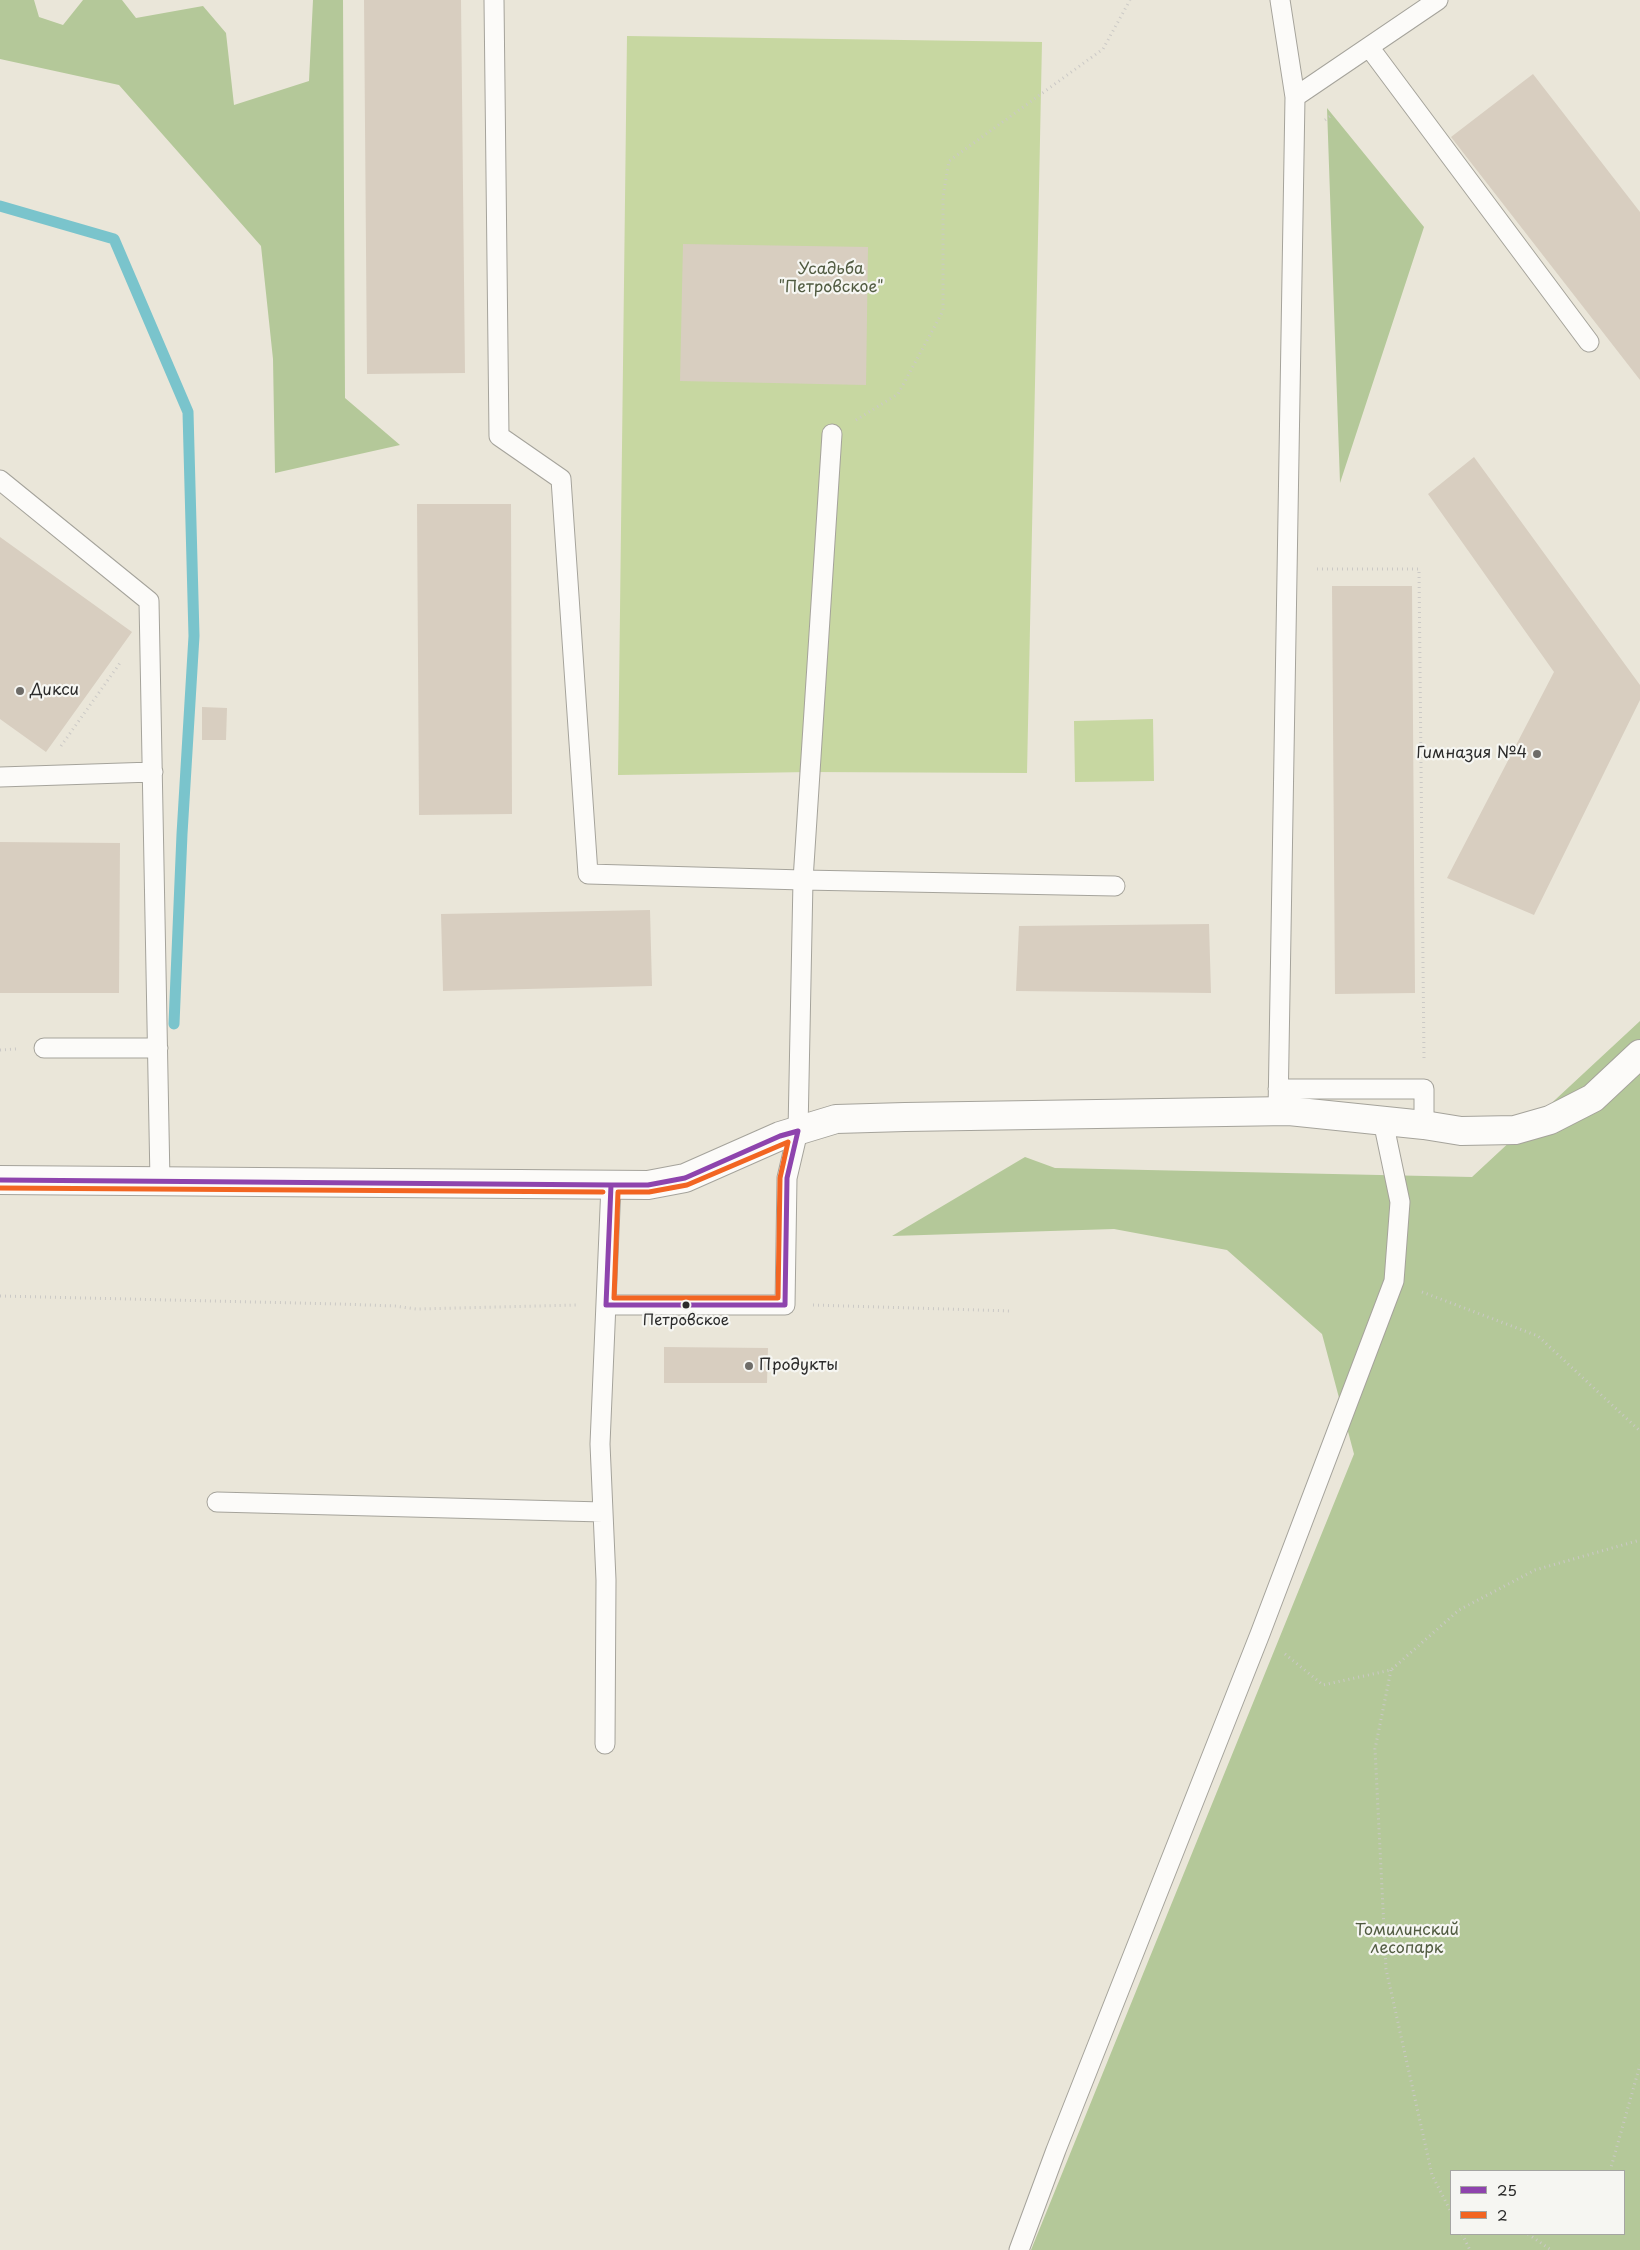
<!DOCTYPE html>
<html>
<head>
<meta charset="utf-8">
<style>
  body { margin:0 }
  #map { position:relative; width:1640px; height:2250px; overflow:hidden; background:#eae6d9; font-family:"Playpen Sans",sans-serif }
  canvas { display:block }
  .legend { position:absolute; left:1450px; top:2170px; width:175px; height:65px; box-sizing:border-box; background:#f6f6f2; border:1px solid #a5a5a2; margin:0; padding:6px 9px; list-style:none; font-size:15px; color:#2b2b2b }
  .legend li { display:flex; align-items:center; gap:10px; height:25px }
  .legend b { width:25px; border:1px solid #a5a5a2 }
</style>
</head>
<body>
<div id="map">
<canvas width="1640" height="2250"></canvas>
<ul class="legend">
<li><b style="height:6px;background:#8e44ad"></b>25</li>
<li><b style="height:6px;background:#f26522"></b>2</li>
</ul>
</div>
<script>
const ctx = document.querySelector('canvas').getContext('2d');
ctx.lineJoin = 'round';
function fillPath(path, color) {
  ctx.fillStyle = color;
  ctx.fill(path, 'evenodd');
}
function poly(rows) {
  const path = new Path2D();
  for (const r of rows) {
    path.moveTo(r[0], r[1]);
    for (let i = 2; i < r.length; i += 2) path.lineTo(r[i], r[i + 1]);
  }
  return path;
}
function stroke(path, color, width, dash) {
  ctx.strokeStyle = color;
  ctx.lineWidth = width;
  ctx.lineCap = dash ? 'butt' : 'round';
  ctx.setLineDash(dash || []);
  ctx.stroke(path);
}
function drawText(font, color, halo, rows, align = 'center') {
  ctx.font = font + ' "Playpen Sans",sans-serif';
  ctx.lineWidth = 4.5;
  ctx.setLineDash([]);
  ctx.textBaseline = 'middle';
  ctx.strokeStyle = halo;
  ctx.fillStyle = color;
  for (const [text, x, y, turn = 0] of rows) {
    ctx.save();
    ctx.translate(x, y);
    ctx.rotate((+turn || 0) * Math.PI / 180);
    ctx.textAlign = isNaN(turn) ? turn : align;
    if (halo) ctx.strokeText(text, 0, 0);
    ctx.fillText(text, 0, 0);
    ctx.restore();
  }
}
fillPath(poly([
  [627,36,1042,42,1027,773,810,772,618,775],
  [1153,719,1154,781,1075,782,1074,721]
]), '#c7d7a1');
fillPath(poly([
  [0,0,34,0,39,17,63,25,83,0,122,0,136,18,203,6,226,33,234,105,309,81,313,0,343,0,345,398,400,445,275,473,273,359,261,246,119,85,0,59],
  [1327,108,1424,227,1340,483],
  [1640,1021,1640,2250,1031,2250,1354,1454,1322,1334,1227,1250,1114,1229,892,1236,1025,1157,1055,1168,1472,1177],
  [1451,2171,1624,2171,1624,2234,1451,2234]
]), '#b4c899');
stroke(poly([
  [0,206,114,239,188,412,194,636,182,834,174,1024]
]), '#7ac4cc', 11);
fillPath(poly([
  [364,0,461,0,465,373,367,374],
  [1533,74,1640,212,1640,380,1451,137],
  [683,244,868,247,866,385,680,381],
  [1474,457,1640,685,1640,700,1534,915,1447,878,1554,672,1428,494],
  [417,504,511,504,512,814,419,815],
  [0,537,132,632,46,752,0,719],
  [1332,586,1412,586,1415,993,1335,994],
  [202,707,227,708,226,740,202,740],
  [0,842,120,843,119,993,0,993],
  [650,910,652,986,443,991,441,914],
  [1209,924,1211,993,1016,991,1019,926],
  [664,1347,768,1348,767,1383,664,1383]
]), '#d8cec0');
const lane = poly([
  [494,0,499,436,561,479,588,874,803,880,798,1131,787,1178,785,1305,606,1305],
  [1369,47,1589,342],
  [1295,97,1438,0],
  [832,434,803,880,1115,886],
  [0,480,149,601,160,1181],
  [0,777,153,772],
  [44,1048,158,1048],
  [1278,1089,1424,1089,1424,1125],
  [1278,1111,1295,97,1280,0],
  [217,1502,603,1512],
  [605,1744,606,1580,600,1444,611,1185],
  [1019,2250,1056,2150,1260,1634,1394,1281,1400,1202,1383,1121]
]);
const secondary = poly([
  [0,1180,648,1185,685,1178,780,1136,836,1119,905,1117,1289,1111,1424,1125,1461,1131,1515,1130,1550,1120,1593,1098,1640,1054]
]);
stroke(lane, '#a5a39b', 21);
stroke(secondary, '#a5a39b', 30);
stroke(poly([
  [1325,120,1332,115],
  [856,420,898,394,943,311,943,196,949,161,1103,49,1130,0],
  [1317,569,1419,569,1424,1059],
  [61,746,120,663],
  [0,1050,16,1049],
  [1422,1292,1538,1336,1640,1431],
  [0,1296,340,1304,395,1306,416,1309,576,1305],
  [813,1305,1012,1311],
  [1285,1654,1323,1685,1391,1670,1459,1610,1535,1570,1640,1540],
  [1391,1670,1375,1749,1386,1969,1432,2175,1451,2212],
  [1610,2171,1640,2065],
  [1462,2234,1470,2250],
  [1528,2234,1551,2250]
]), '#cbc9c6', 3, [1, 4]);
stroke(lane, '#fcfbf9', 19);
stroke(secondary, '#fcfbf9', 28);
stroke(poly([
  [798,1131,787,1178,785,1305,606,1305,611,1185,648,1185,685,1178,780,1136,798,1131],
  [0,1180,611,1185]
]), '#8e44ad', 5);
stroke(poly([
  [788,1142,780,1178,778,1298,614,1298,618,1192,649,1192,687,1185,788,1142],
  [0,1188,603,1192]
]), '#f26522', 5);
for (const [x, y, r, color] of [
  [20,691,5,"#6e6c68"],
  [1537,754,5,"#6e6c68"],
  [686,1305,4.5,"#2b2b2b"],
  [749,1366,5,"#6e6c68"]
]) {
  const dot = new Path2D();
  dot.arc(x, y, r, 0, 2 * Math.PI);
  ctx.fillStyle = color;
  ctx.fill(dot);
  stroke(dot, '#f6f6f2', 2);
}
drawText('15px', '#2b2b2b', '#f6f6f2', [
  ["Петровское",686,1321]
]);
drawText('16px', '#515b41', '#f6f6f2', [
  ["Усадьба",831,270],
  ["\"Петровское\"",831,288],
  ["Томилинский",1407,1931],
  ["лесопарк",1407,1949]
]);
drawText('16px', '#2b2b2b', '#f6f6f2', [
  ["Дикси",30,691],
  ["Гимназия №4",1527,754,"right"],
  ["Продукты",759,1366]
], 'left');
</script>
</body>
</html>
